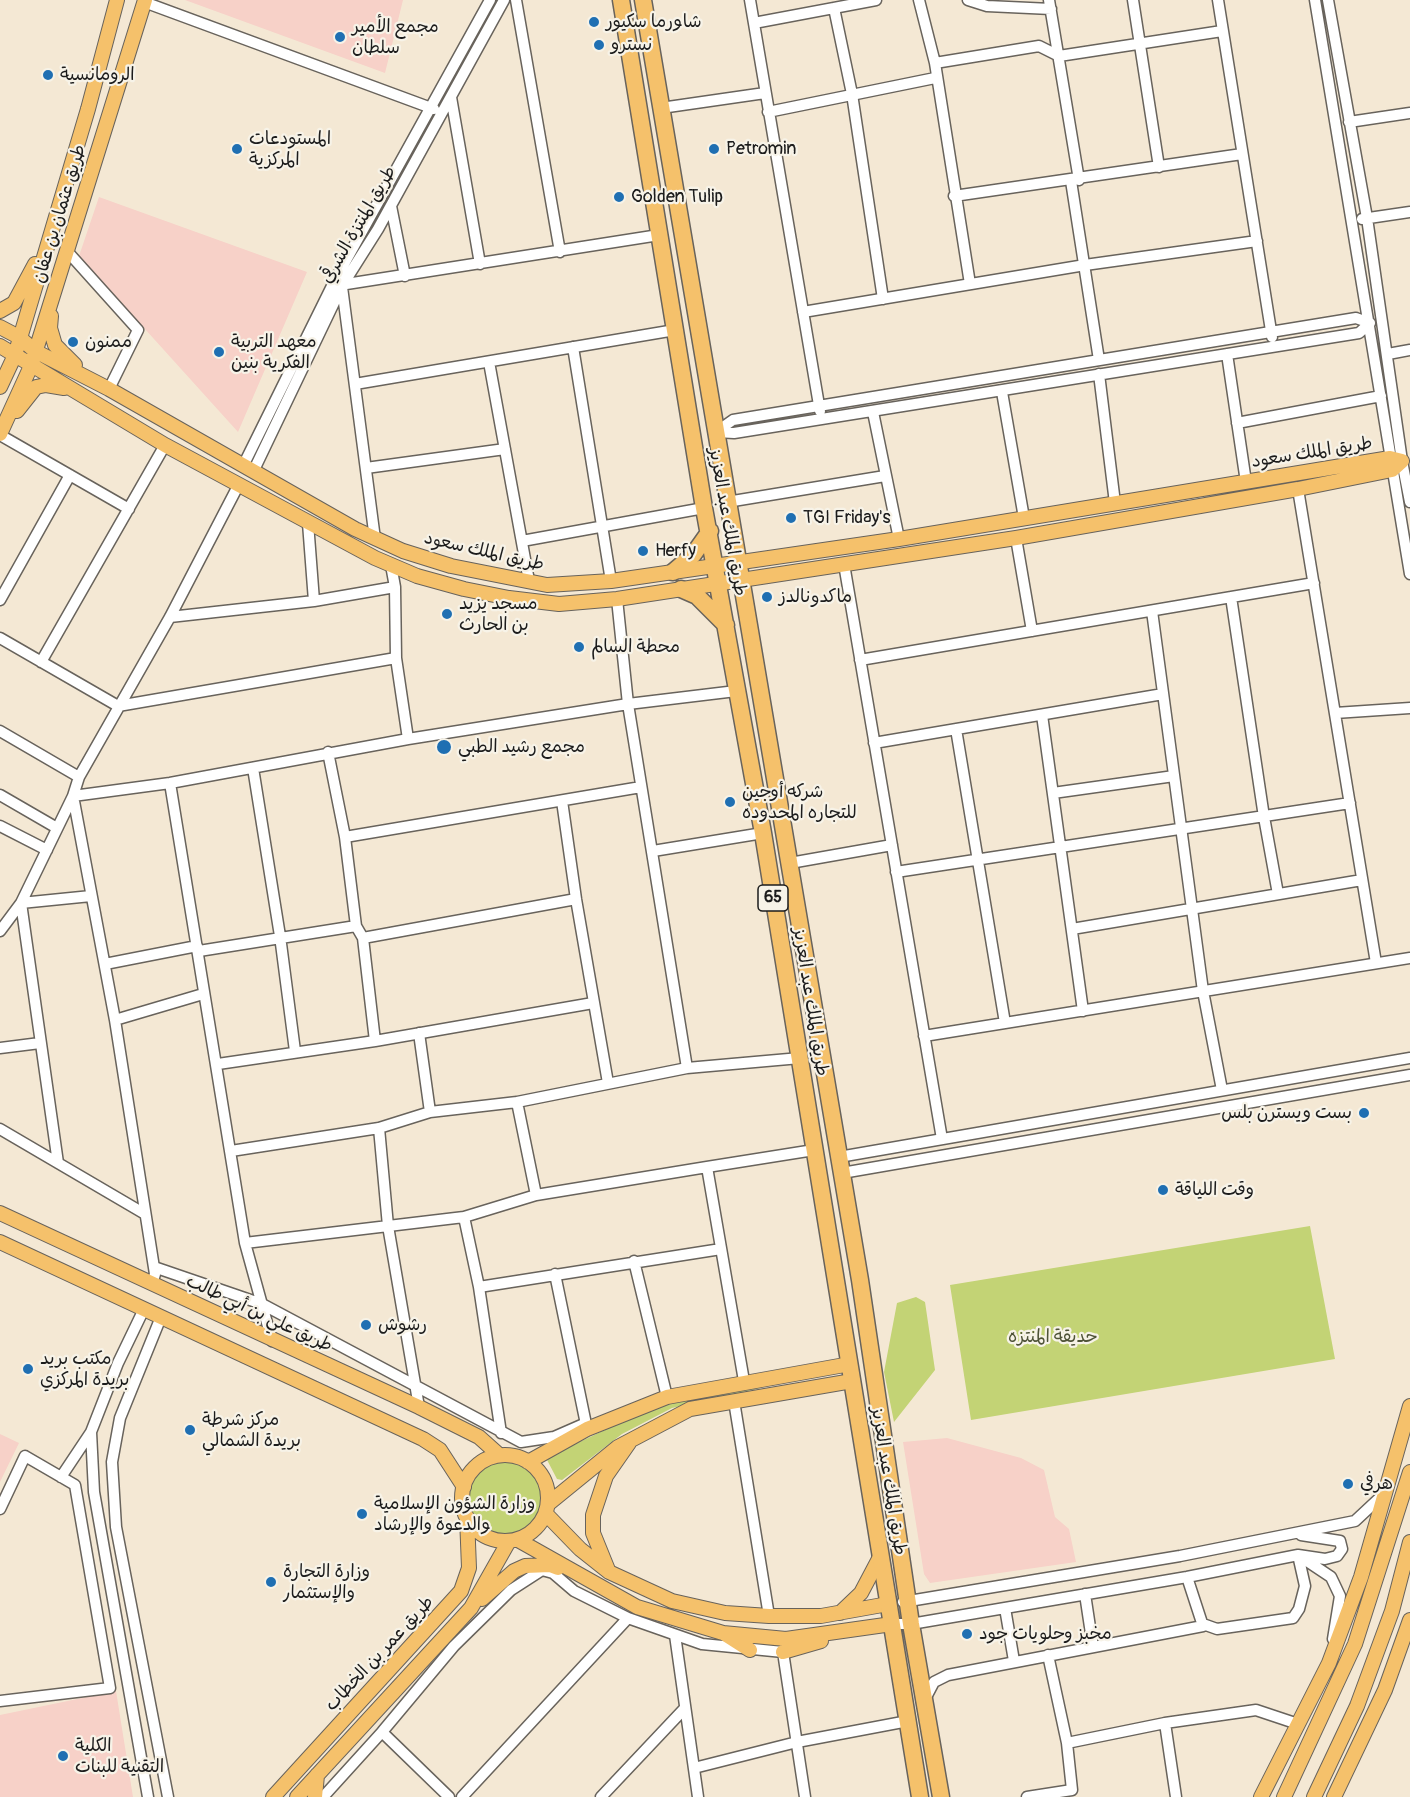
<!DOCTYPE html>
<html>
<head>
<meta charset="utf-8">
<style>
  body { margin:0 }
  canvas { display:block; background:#f4e8d4 }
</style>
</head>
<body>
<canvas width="1410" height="1797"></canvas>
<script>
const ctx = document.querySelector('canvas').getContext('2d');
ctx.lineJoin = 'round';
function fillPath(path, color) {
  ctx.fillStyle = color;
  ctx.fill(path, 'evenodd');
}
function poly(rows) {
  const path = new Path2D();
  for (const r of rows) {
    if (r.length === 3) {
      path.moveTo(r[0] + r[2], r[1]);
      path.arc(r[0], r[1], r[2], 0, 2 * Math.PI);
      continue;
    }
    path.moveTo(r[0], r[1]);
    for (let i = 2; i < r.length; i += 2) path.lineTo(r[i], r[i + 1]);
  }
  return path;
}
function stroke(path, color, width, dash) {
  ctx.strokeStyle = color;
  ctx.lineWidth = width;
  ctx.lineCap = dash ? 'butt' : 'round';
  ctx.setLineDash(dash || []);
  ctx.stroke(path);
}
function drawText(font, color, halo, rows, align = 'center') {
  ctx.font = font + ' Pangolin,"Playpen Sans Arabic",sans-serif';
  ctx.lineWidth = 4.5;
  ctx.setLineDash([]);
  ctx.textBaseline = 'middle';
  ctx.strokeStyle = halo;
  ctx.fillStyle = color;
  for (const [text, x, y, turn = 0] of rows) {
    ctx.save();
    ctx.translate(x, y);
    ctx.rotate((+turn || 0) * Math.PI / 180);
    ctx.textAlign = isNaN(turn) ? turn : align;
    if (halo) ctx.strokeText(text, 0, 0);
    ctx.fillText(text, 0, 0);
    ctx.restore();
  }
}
fillPath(poly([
  [185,0,403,0,385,73],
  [99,197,307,272,238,432,79,256],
  [0,1434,19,1443,0,1482],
  [947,1438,1021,1458,1044,1470,1055,1517,1069,1529,1076,1562,930,1583,924,1574,903,1442],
  [116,1691,133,1797,0,1797,0,1715]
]), '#f7d1c8');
fillPath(poly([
  [1310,1226,1335,1359,971,1420,950,1285],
  [916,1297,925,1302,935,1370,894,1422,884,1372,897,1303],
  [761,1385,761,1388,672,1408,622,1434,562,1480,557,1479,546,1458,653,1407,719,1391],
  [505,1498,37]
]), '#c3d375');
const minor = poly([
  [516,0,560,252],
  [750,0,820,411],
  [919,0,935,63,970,284],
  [968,0,987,6,1051,9],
  [1049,0,1079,180],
  [1133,0,1159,167],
  [1218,0,1272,337],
  [1315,0,1410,574],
  [1328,0,1367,218,1402,461,1410,502],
  [144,2,434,109],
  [834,8,852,94,883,299],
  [754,23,876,0],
  [935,63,1039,46,1059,56,1222,31],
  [451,97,480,264],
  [661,108,765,93],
  [768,112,935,78],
  [1349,122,1410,113],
  [1071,181,1099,360],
  [954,196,1242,154],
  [391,206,405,276],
  [1362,219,1410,212],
  [67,251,138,330,109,389],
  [340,285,659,235],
  [342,287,375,539],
  [803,312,1085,265,1257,241],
  [1356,318,1370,323,1359,333,734,433,716,432,733,420,1356,318],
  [573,347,611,581],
  [1227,354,1246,482],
  [1388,354,1410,350],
  [489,362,529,581],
  [1099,374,1115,503],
  [355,384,675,330],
  [1002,392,1024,518],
  [873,412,899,539],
  [1237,423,1381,396],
  [0,435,129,509],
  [243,466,334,282,490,0],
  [366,468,505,449],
  [253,472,342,286,378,229,504,0],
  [1298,489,1376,963],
  [727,502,885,476],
  [308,523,314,601],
  [1016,538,1032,631],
  [522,541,704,508],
  [844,564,942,1139],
  [391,565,395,587,396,658,408,739],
  [1231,597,1264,817,1278,894],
  [617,599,628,704,687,1068],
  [0,600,70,475],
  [1152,611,1203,991,1222,1090],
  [170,617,314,601,395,587],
  [0,638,118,706,396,658],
  [860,660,1314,583],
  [41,662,165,445],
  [1335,713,1410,708],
  [1042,715,1083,1011],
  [956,729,1005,1023],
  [0,731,79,777],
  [874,743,1163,694],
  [328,752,345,837,356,926,363,938,375,1041],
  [253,768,280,936,295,1051],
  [170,783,245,1243,272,1341],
  [1053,793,1174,776],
  [0,795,57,828],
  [562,801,576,899,608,1083],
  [0,826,47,850],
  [345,837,641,787],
  [653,851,763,833],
  [790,863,892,845],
  [896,872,1350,803],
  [1072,929,1362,880],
  [0,931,21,903,73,796,79,777,170,617,238,486],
  [363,938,576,899],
  [199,951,356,926],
  [105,964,197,946],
  [115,1020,203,994],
  [419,1033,430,1112],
  [924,1036,1410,958],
  [0,1048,40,1043],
  [218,1064,375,1041,593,1003],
  [517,1102,536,1195],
  [379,1128,388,1226,419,1407],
  [0,1129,145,1214],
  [231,1151,379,1128,430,1112,517,1102,687,1068,800,1058],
  [839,1157,1410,1058],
  [58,1163,21,903,91,896],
  [707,1167,814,1150],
  [842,1173,1410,1075],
  [464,1217,479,1287,501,1433],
  [245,1243,464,1217,536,1195,707,1167,744,1381],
  [634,1261,667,1397],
  [154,1267,262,1304,521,1442,554,1437,586,1423],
  [555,1274,587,1429],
  [152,1284,155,1274,115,1020,73,796,170,783,408,739,628,704,736,691],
  [479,1287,721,1249],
  [144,1309,118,1363,91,1432,94,1492,148,1797],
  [161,1317,120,1418,112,1462,116,1527,168,1797],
  [734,1401,769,1616],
  [61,1477,91,1432],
  [0,1509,25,1456,75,1485,110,1688,0,1701],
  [1085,1594,1093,1647],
  [903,1602,1180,1556,1355,1521,1385,1493],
  [1005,1608,1014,1661],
  [892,1624,911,1624,1187,1577,1298,1555,1331,1577,1340,1596,1333,1639],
  [1203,1624,1217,1629,1293,1618,1299,1609,1305,1586,1298,1555,1325,1559,1337,1556,1342,1549,1340,1541,1301,1535],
  [675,1635,698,1797],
  [1048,1655,1067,1743],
  [924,1701,934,1682,948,1675,1203,1626,1187,1577],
  [1165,1723,1176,1797],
  [382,1732,449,1797],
  [694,1768,797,1742,908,1721],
  [323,1797,382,1732,454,1646,511,1590,542,1570,553,1573,574,1591,628,1618,702,1644,783,1652,805,1797],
  [462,1797,628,1618],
  [601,1797,685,1708],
  [1027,1797,1072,1790,1067,1743,1165,1723,1256,1710,1298,1724]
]);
const major = poly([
  [0,311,14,303,35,264],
  [51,316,50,328,55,345,75,365],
  [0,327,19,337,35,351,109,389,355,529,403,551,451,566,547,585,611,581,673,572,899,539,1390,458,1402,461],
  [0,346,165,445,375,558,417,576,464,589,509,598,559,604,617,599,1016,538,1298,489,1392,470,1402,461],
  [0,387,15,355,88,109,117,0],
  [17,411,36,387,46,385,64,388],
  [0,434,31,366,145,0],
  [0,1213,419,1407,479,1437,498,1454],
  [0,1242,423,1439,440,1450,464,1487],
  [505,1498,43],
  [528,1462,587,1429,667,1397,850,1364],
  [548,1504,618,1447,690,1409,852,1381],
  [546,1514,580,1549,609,1572,672,1601,725,1613,769,1616,821,1616,888,1604],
  [518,1540,637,1607,723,1633,786,1639,892,1624],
  [608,1570,593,1533,593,1515,606,1476,629,1443],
  [482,1599,514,1571,525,1566,550,1565,558,1568],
  [840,1613,861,1593,880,1557],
  [725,1634,750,1650],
  [783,1652,821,1641],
  [273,1797,461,1591,469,1568,467,1517],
  [297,1797,471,1608,509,1541],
  [315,1797,317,1775],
  [1261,1797,1329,1663,1361,1577,1410,1406],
  [1284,1797,1355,1644,1410,1472],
  [1314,1797,1357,1706,1392,1611,1410,1542],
  [1334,1797,1385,1690,1410,1620]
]);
const highway = poly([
  [621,0,704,508,763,833,920,1797],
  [643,0,860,1280,911,1624,941,1797],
  [673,572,693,555,710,531],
  [681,589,697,596,726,625]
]);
stroke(minor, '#68635c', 13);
stroke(major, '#68635c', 16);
stroke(highway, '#68635c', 19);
stroke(minor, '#fff', 10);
stroke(major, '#f5c16b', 14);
stroke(highway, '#f5c16b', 16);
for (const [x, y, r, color] of [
  [594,22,6,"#1f6fb2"],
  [340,37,6,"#1f6fb2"],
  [599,45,6,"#1f6fb2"],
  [48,75,6,"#1f6fb2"],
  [237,149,6,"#1f6fb2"],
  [714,149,6,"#1f6fb2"],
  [619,197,6,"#1f6fb2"],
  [73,342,6,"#1f6fb2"],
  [219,352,6,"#1f6fb2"],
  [791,518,6,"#1f6fb2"],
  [643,551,6,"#1f6fb2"],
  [767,597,6,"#1f6fb2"],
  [447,614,6,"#1f6fb2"],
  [579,647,6,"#1f6fb2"],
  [444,747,8,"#1f6fb2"],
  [730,802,6,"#1f6fb2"],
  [1364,1113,6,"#1f6fb2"],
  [1163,1190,6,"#1f6fb2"],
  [366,1325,6,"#1f6fb2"],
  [28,1369,6,"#1f6fb2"],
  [190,1430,6,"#1f6fb2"],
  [1348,1484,6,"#1f6fb2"],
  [362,1514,6,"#1f6fb2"],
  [271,1582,6,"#1f6fb2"],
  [967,1634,6,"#1f6fb2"],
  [63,1756,6,"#1f6fb2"]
]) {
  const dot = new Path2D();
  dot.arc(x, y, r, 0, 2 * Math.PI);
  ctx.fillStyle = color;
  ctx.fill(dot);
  stroke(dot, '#f7f3e8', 2);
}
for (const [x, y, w] of [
  [773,898,30]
]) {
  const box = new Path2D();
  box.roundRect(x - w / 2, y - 13, w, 26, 4.5);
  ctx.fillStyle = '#f7f3e8';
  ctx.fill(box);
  stroke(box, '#1c1c1c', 1.5);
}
drawText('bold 16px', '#1c1c1c', null, [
  ["65",773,898]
]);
drawText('18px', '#1c1c1c', '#f7f3e8', [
  ["شاورما سكيور",606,22],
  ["مجمع الأمير",352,27],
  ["سلطان",352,48],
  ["نسترو",611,45],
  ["الرومانسية",60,75],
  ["المستودعات",249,139],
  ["المركزية",249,160],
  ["Petromin",726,149],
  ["Golden Tulip",631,197],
  ["ممنون",85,342],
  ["معهد التربية",231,342],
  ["الفكرية بنين",231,363],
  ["TGI Friday's",803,518],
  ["Herfy",655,551],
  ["ماكدونالدز",779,597],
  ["مسجد يزيد",459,604],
  ["بن الحارث",459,625],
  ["محطة السالم",591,647],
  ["مجمع رشيد الطبي",458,747],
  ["شركه أوجين",742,792],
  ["للتجاره المحدوده",742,813],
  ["بست ويسترن بلس",1352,1113,"right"],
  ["وقت اللياقة",1175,1190],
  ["رشوش",378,1325],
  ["مكتب بريد",40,1359],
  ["بريدة المركزي",40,1380],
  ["مركز شرطة",202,1420],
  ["بريدة الشمالي",202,1441],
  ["هرفي",1360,1484],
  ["وزارة الشؤون الإسلامية",374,1504],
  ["والدعوة والإرشاد",374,1525],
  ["وزارة التجارة",283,1572],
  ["والإستثمار",283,1593],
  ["مخبز وحلويات جود",979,1634],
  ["الكلية",75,1746],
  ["التقنية للبنات",75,1767]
], 'left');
drawText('18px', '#1c1c1c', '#f7f3e8', [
  ["طريق عثمان بن عفان",60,214,-73],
  ["طريق المنتزة الشرقي",359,225,-60],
  ["طريق الملك سعود",1312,453,-9],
  ["طريق الملك عبد العزيز",727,522,80],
  ["طريق الملك سعود",484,552,13],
  ["طريق الملك عبد العزيز",810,1002,81],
  ["طريق علي بن أبي طالب",259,1314,25],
  ["طريق الملك عبد العزيز",888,1481,81],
  ["طريق عمر بن الخطاب",380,1654,-47]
]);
drawText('18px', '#4e5337', '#f7f3e8', [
  ["حديقة المنتزه",1053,1337]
]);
</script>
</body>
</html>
